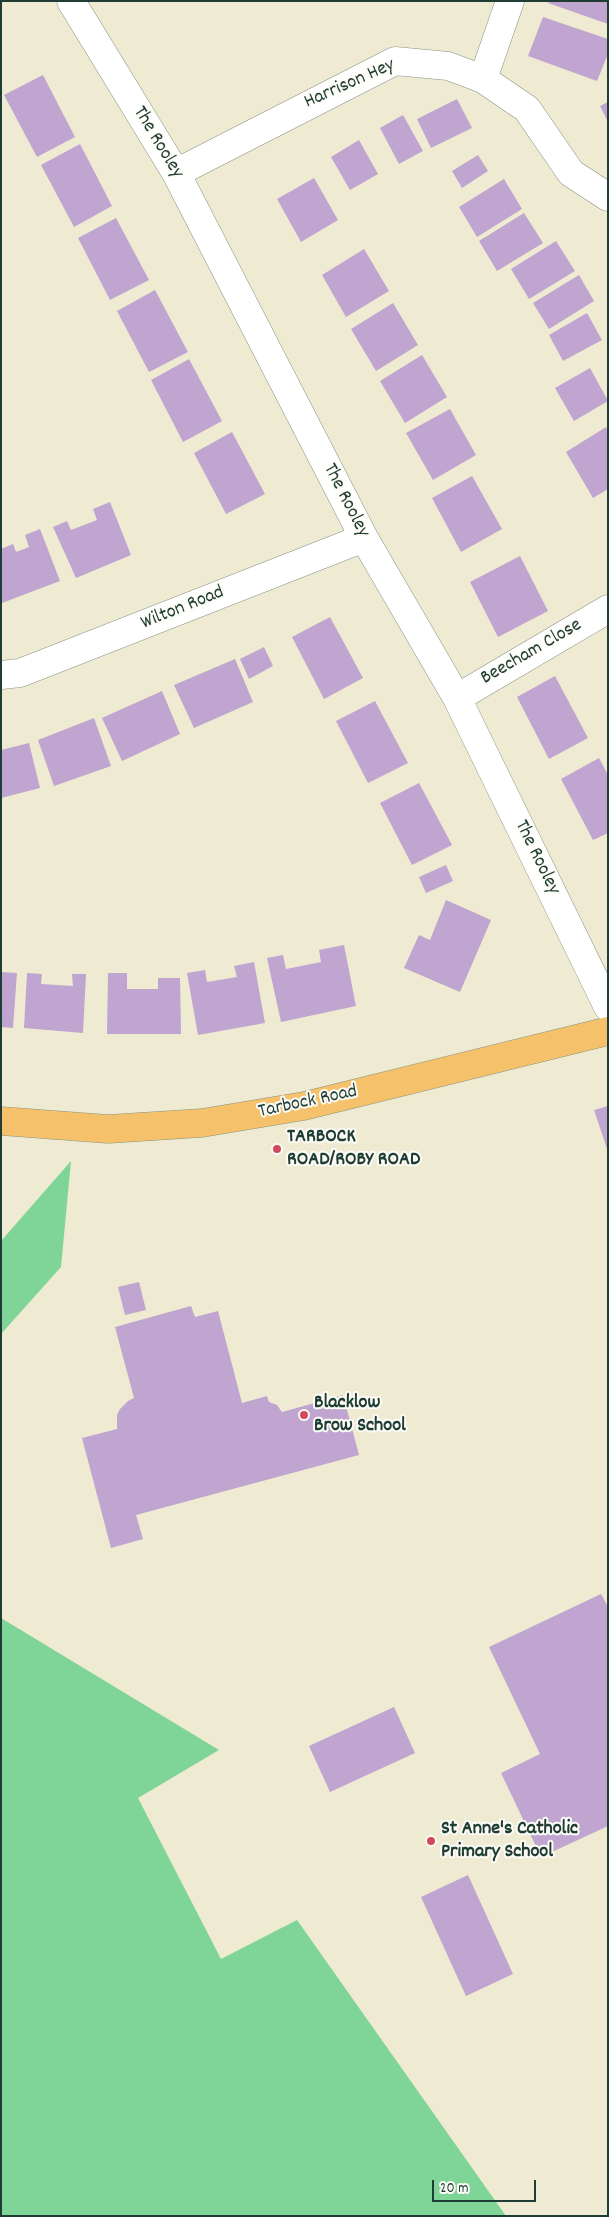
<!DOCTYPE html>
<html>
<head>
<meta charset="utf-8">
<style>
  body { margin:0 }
  #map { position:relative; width:609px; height:2217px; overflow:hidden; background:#efead2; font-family:Dekko,sans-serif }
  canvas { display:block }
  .frame { position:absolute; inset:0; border:2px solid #1f3d34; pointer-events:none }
  .scale { position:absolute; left:432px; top:2180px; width:104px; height:22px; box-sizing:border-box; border:2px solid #1f3d34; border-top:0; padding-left:6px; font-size:15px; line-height:18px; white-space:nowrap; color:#1f3d34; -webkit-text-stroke:4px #fdfcf7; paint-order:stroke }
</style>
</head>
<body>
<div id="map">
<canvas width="609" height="2217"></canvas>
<div class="frame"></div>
<div class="scale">20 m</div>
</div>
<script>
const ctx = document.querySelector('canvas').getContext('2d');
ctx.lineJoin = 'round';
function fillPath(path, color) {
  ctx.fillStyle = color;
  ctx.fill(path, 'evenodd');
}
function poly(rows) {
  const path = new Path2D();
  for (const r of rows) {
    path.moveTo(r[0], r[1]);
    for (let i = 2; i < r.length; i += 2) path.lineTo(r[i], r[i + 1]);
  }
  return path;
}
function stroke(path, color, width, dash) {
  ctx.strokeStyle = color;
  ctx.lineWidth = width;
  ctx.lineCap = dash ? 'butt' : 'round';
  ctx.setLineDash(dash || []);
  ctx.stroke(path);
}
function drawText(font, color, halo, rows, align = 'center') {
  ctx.font = font + ' Dekko,sans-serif';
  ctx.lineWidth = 4;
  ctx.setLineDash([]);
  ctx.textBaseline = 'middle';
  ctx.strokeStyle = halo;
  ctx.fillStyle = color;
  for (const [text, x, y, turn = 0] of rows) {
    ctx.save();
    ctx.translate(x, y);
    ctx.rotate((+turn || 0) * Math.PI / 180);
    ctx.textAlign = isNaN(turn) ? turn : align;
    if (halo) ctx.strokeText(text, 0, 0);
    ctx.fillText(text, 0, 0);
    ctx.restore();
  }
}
fillPath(poly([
  [71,1161,61,1267,1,1334,1,1241],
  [1,1618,219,1750,138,1798,221,1959,297,1920,506,2216,1,2216]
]), '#7fd498');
fillPath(poly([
  [549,1,608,1,608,24,548,3],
  [543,17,608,39,608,54,597,81,528,56],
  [43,75,75,137,37,157,4,95],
  [457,99,472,128,431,148,417,119],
  [608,102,608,122,600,106],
  [403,115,423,151,399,164,380,128],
  [359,140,378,174,350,190,331,157],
  [80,144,112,206,74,227,41,165],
  [478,155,488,171,462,188,452,171],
  [314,178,338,220,301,242,277,199],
  [504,179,522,209,477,237,459,207],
  [524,213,543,243,497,271,479,241],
  [116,218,149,280,110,300,78,238],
  [556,241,575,271,529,299,511,269],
  [364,249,389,291,346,317,322,275],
  [579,275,594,301,549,329,533,303],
  [155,290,188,352,149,372,117,311],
  [393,303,418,345,376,371,351,329],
  [587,313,602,340,563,361,549,335],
  [422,355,447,397,405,423,380,381],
  [189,359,222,421,183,442,151,380],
  [590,368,608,401,574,421,555,388],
  [450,409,476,455,433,480,406,433],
  [606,427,608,431,608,489,593,498,566,452],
  [232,432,265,494,226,514,194,453],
  [472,476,502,529,461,552,432,498],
  [110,502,131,555,76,578,53,527,67,521,71,530,97,520,93,509],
  [40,529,60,581,2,603,1,549,13,544,16,552,29,547,25,535],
  [520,556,548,611,498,637,470,582],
  [330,617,363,678,324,699,292,637],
  [264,647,273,666,249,679,240,659],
  [235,659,253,702,194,728,174,685],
  [555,676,588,738,549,759,517,697],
  [162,691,180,734,122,761,102,718],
  [375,701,408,763,368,783,336,721],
  [94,718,111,766,54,786,38,740],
  [29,743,40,788,1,798,1,750],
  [599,758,608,775,608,833,593,840,561,779],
  [419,783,452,845,412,865,380,803],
  [446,865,453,881,426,893,419,877],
  [446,900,491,920,460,992,404,968,419,935,430,940],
  [344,945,356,1006,281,1022,267,958,283,955,286,969,321,962,319,950],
  [254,962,265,1023,198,1035,187,973,205,970,207,982,237,977,234,966],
  [1,972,17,973,13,1028,1,1027],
  [27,973,42,974,41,984,73,986,72,974,86,974,83,1033,24,1028],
  [108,973,127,973,127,989,158,989,158,978,180,978,181,1034,107,1034],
  [608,1106,608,1149,607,1149,594,1110],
  [139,1282,146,1310,125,1315,118,1287],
  [191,1306,195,1317,218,1311,242,1403,267,1396,269,1402,277,1405,282,1412,343,1395,359,1455,136,1515,143,1539,111,1548,82,1438,117,1429,117,1415,120,1409,128,1401,134,1398,115,1327],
  [601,1594,608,1607,608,1826,541,1857,501,1773,540,1754,489,1647],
  [394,1707,415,1753,330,1792,309,1746],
  [468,1875,513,1974,466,1996,421,1897]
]), '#bfa5cf');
const minor = poly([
  [71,1,176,173,364,538,457,698,608,1007],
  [483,79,510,1],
  [176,173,395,61,448,66,483,79,527,109,571,173,608,197],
  [1,675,20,673,364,538],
  [457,698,608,609]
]);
const major = poly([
  [1,1121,108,1129,202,1123,304,1106,608,1031]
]);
stroke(minor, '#879483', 29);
stroke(major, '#879483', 29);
stroke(minor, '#fff', 28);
stroke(major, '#f5c16b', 28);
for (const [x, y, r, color] of [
  [277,1149,5,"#d1495b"],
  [304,1415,5,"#d1495b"],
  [431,1841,5,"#d1495b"]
]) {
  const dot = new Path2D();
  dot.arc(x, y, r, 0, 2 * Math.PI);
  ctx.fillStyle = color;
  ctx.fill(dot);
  stroke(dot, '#fdfcf7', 2);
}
drawText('20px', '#1f3d34', '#fdfcf7', [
  ["Harrison Hey",350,85,-24],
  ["The Rooley",157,143,59],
  ["The Rooley",345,501,63],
  ["Wilton Road",183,609,-22],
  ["Beecham Close",532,653,-30],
  ["The Rooley",536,858,64],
  ["Tarbock Road",308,1103,-12]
]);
drawText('bold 20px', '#1f3d34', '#fdfcf7', [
  ["TARBOCK",287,1138],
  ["ROAD/ROBY ROAD",287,1161],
  ["Blacklow",314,1404],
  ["Brow School",314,1427],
  ["St Anne's Catholic",441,1830],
  ["Primary School",441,1853]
], 'left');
</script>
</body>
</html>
